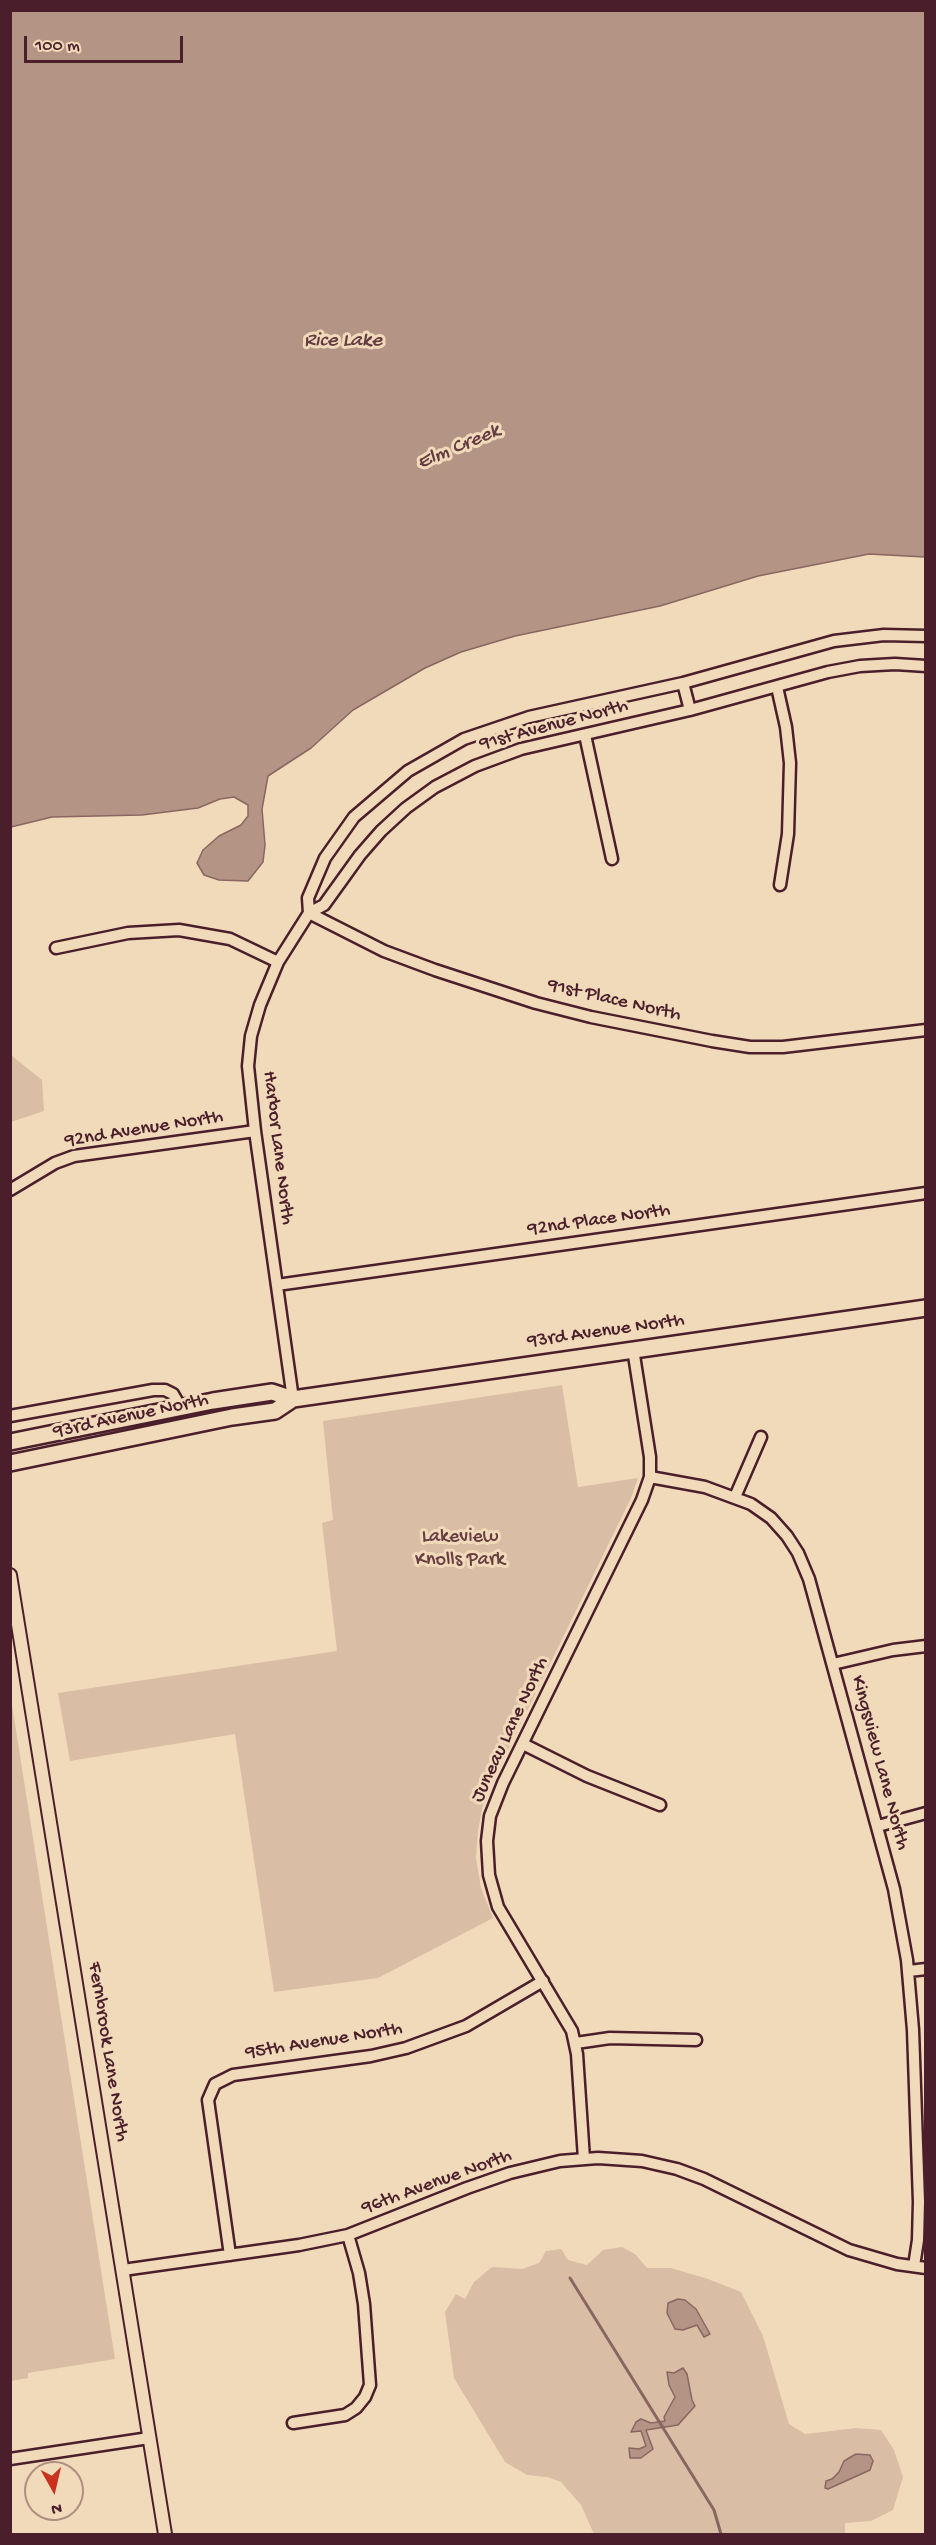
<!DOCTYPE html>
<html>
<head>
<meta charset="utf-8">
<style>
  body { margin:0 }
  #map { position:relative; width:936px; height:2545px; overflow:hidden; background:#f1daba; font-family:"Gochi Hand",sans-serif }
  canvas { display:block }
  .frame { position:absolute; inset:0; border:12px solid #4a1f2b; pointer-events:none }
  .north { position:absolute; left:24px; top:2461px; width:60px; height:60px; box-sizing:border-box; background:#f1daba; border:2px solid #ae8f81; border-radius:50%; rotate:172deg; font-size:16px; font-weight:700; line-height:24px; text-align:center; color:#4a1f2b }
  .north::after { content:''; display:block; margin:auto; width:21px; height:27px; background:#c8321e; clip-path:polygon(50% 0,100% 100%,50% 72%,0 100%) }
  .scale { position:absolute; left:24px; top:36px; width:159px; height:27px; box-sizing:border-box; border:3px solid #4a1f2b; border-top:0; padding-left:8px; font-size:18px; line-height:21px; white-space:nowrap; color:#4a1f2b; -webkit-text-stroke:4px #f1daba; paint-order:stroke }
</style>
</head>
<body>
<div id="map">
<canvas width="936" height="2545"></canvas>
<div class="frame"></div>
<div class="north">N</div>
<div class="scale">100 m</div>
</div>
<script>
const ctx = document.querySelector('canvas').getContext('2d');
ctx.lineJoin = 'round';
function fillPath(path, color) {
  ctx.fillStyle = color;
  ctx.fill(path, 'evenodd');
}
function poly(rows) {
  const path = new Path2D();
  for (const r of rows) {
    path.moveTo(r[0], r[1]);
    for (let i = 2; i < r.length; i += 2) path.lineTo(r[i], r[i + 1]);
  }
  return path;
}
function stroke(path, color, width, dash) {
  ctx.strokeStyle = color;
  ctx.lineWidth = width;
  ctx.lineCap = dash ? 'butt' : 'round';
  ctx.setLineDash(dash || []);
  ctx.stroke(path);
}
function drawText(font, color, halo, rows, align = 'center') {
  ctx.font = font + ' "Gochi Hand",sans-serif';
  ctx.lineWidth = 6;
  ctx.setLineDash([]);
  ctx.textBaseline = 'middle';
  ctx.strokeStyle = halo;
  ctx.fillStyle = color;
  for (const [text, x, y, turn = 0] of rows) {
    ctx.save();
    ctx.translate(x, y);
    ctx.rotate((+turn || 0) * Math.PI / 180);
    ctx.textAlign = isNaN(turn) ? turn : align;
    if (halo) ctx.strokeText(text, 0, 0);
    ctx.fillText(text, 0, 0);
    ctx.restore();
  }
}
fillPath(poly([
  [11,1055,42,1080,44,1111,11,1122],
  [562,1385,578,1487,638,1478,631,1498,484,1799,478,1831,476,1858,481,1888,493,1918,378,1978,274,1992,235,1734,70,1761,58,1693,337,1651,322,1523,333,1520,323,1421],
  [10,1692,115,2359,28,2373,28,2378,11,2381],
  [622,2247,635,2254,647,2268,671,2268,708,2279,741,2292,763,2336,789,2424,805,2434,856,2428,881,2430,894,2450,903,2477,893,2510,871,2521,845,2523,845,2534,594,2534,581,2505,561,2482,547,2477,527,2475,505,2462,454,2378,445,2312,456,2294,465,2299,474,2282,492,2267,522,2269,539,2263,546,2251,561,2249,568,2260,587,2265,603,2250]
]), '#d9bea5');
const water = poly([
  [11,10,925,11,925,557,869,554,758,576,660,606,515,636,461,652,425,668,353,710,311,748,268,776,262,809,265,845,263,862,248,881,219,880,204,875,197,863,203,850,219,836,241,825,248,816,248,805,234,797,220,799,198,808,142,815,52,817,11,827,11,10],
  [678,2299,685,2300,696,2309,710,2334,704,2337,697,2325,683,2330,675,2329,667,2313,668,2303,678,2299],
  [683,2368,687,2374,692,2400,695,2406,678,2425,646,2430,653,2449,641,2458,630,2458,629,2448,639,2449,646,2446,641,2431,631,2432,636,2422,641,2419,651,2423,665,2421,664,2417,675,2397,669,2385,667,2372,674,2373,683,2368],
  [856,2454,870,2455,873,2461,870,2470,828,2489,825,2488,826,2481,832,2479,839,2472,844,2461,856,2454]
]);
fillPath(water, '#b49585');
stroke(water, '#8a6661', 1.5);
stroke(poly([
  [570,2278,714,2510,721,2534]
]), '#8a6661', 3);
const minor = poly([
  [683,683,690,710],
  [777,687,786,727,790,763,788,834,780,885],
  [585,735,612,859],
  [309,913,308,898,325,858,354,817,408,771,464,739,529,717,683,683,834,641,884,635,926,636],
  [309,913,384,951,435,970,536,1003,591,1017,712,1041,750,1047,783,1047,926,1030],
  [56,948,128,933,179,930,230,939,278,962],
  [10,1190,55,1163,74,1156,255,1131],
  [277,1285,926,1193],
  [293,1399,255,1131,248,1066,251,1036,260,1005,278,962,309,913,324,905,360,855,381,831,406,808,435,787,475,766,521,749,690,710,828,672,860,666,895,664,926,666],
  [10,1416,153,1390,165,1390,173,1394,181,1408],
  [650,1477,705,1487,751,1504,771,1518,787,1536,798,1553,809,1579,894,1889,907,1960,913,2030,919,2202,918,2240,914,2266],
  [735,1497,761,1437],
  [833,1664,893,1650,926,1646],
  [523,1744,587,1776,660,1805],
  [878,1826,926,1813],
  [909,1971,926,1969],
  [576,2043,610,2038,696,2040],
  [584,2159,577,2054,572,2031,498,1907,489,1875,487,1841,490,1816,503,1783,642,1500,650,1477,650,1457,633,1349],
  [230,2255,208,2100,215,2084,233,2075,371,2056,406,2048,466,2026,543,1981],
  [123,2270,299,2245,348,2235,467,2188,510,2173,560,2161,598,2158,642,2161,677,2169,704,2179,849,2250,897,2264,926,2268],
  [293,2423,345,2415,356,2408,365,2397,370,2385,364,2304,359,2273,348,2235],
  [10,2459,149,2438]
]);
const tertiary = poly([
  [10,1575,165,2534]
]);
const secondary = poly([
  [10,1442,213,1401,272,1392,293,1399],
  [10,1463,232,1417,275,1411,293,1399,926,1308]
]);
stroke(minor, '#4a1f2b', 15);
stroke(tertiary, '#4a1f2b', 16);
stroke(secondary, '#4a1f2b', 20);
stroke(minor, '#f1daba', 10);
stroke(tertiary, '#f1daba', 12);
stroke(secondary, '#f1daba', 15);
drawText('20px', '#4a1f2b', '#f1daba', [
  ["91st Avenue North",554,726,-15],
  ["91st Place North",614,1001,13],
  ["92nd Avenue North",144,1130,-9],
  ["Harbor Lane North",277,1148,83],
  ["92nd Place North",599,1221,-8],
  ["93rd Avenue North",606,1332,-8],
  ["93rd Avenue North",131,1417,-12],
  ["Juneau Lane North",511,1730,-65],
  ["Kingsview Lane North",879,1763,75],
  ["95th Avenue North",324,2042,-9],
  ["Fernbrook Lane North",107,2052,81],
  ["96th Avenue North",437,2183,-20]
]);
drawText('20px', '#673f43', '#f1daba', [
  ["Lakeview",460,1538],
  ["Knolls Park",460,1561]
]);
drawText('italic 21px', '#643c42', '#f1daba', [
  ["Rice Lake",343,342],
  ["Elm Creek",459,448,-23]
]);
</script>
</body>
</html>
